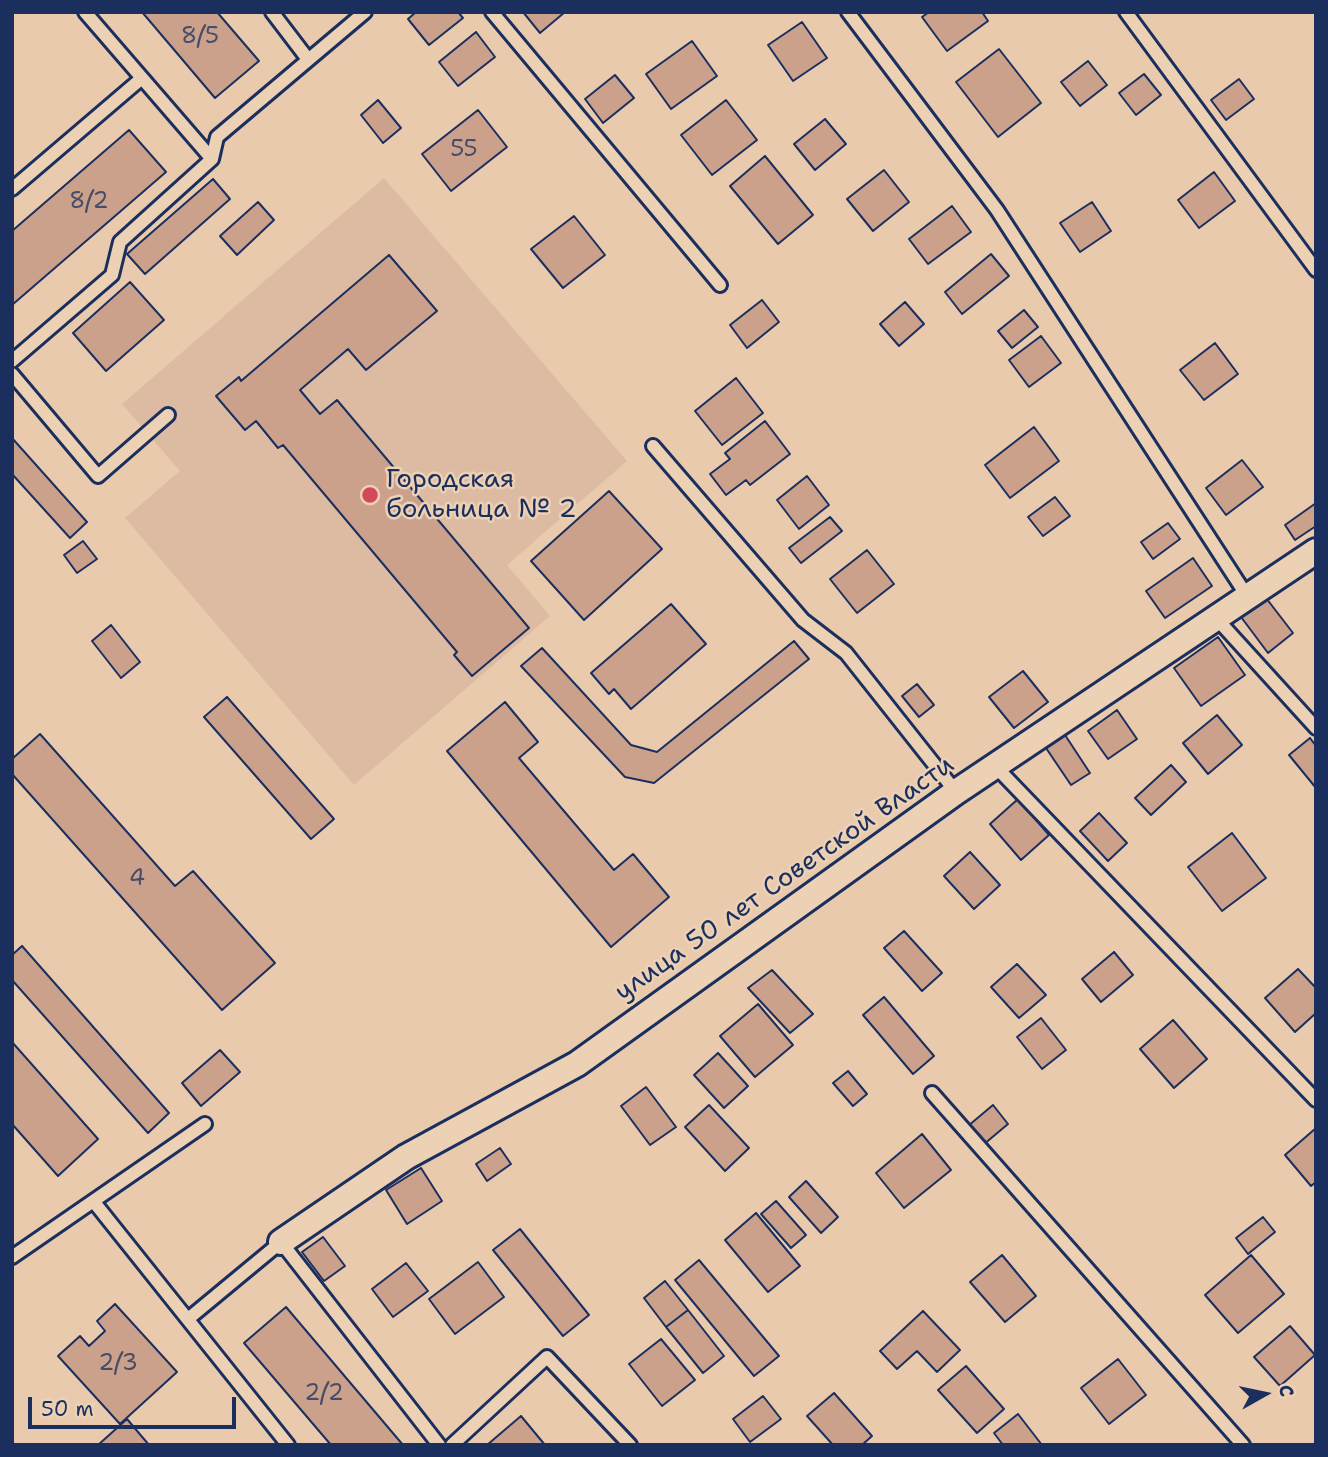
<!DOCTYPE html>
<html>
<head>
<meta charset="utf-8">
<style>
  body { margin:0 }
  #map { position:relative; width:1328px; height:1457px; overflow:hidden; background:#eacaad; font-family:"Shantell Sans",sans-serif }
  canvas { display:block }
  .frame { position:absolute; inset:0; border:14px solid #1b2f5e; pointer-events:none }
  .north { position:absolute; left:1230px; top:1359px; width:70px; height:70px; -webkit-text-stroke:5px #edd1b4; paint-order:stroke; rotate:81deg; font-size:19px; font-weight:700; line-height:28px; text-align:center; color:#1b2f5e }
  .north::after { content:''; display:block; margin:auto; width:24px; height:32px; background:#1b2f5e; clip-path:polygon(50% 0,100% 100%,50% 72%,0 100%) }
  .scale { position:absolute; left:28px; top:1397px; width:208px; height:32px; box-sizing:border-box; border:4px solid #1b2f5e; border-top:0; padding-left:9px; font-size:21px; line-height:24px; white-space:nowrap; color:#1b2f5e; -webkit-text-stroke:5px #edd1b4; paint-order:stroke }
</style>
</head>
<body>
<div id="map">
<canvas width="1328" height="1457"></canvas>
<div class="frame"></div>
<div class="north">С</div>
<div class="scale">50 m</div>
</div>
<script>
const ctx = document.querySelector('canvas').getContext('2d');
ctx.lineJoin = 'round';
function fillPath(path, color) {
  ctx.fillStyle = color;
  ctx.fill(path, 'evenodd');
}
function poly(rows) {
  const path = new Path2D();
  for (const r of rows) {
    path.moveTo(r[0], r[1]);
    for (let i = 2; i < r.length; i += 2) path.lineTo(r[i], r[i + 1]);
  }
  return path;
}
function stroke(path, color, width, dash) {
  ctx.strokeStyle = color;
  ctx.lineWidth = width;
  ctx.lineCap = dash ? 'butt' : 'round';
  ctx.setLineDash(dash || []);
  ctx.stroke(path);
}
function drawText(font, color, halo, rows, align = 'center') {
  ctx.font = font + ' "Shantell Sans",sans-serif';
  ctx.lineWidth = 5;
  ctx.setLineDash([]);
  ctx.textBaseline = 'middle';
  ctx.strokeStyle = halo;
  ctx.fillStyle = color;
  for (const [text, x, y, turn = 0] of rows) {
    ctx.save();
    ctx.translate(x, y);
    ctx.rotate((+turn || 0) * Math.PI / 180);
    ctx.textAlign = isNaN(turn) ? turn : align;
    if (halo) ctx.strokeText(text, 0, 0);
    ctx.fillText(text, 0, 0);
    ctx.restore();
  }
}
fillPath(poly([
  [384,178,627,461,507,565,550,616,354,785,125,518,180,471,122,404]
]), '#ddbba2');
const building = poly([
  [142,12,217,12,259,61,215,98,142,12],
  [416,12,458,12,463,18,429,45,408,19,416,12],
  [523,12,565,12,540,33,523,12],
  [929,12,982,12,988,21,947,51,922,17,929,12],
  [802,22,827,58,793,81,768,45,802,22],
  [476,32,495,57,458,86,439,62,476,32],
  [692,41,717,76,671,109,646,74,692,41],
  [999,49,1041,103,998,137,956,82,999,49],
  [1088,61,1107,85,1080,106,1061,82,1088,61],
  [1144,74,1161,95,1136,115,1119,93,1144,74],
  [615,75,634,98,603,123,585,99,615,75],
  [1239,79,1254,99,1226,120,1211,100,1239,79],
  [378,100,401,128,383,143,361,115,378,100],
  [726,100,757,140,712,175,681,135,726,100],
  [478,110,507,147,451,191,422,154,478,110],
  [825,119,846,144,815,170,794,144,825,119],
  [129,130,166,172,12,305,12,231,129,130],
  [765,156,813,215,778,244,730,186,765,156],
  [884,170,909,202,873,231,847,199,884,170],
  [1214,172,1235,201,1199,228,1178,200,1214,172],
  [213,179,230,199,145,274,127,254,213,179],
  [258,202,274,220,237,255,220,236,258,202],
  [1092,202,1111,231,1080,252,1060,223,1092,202],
  [952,206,971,232,928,264,909,239,952,206],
  [574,216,605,255,563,288,531,249,574,216],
  [991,254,1009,276,962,314,945,292,991,254],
  [389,255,437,311,366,370,348,349,300,390,320,414,337,400,529,628,472,676,454,655,457,652,283,445,278,448,256,421,245,430,216,396,239,377,241,381,389,255],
  [130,282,164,320,106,371,73,333,130,282],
  [762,300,779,322,747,348,730,325,762,300],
  [905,302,924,324,899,346,880,324,905,302],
  [1024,310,1038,327,1012,348,998,331,1024,310],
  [1041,336,1061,363,1029,387,1009,360,1041,336],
  [1215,343,1238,374,1204,400,1180,370,1215,343],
  [736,378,763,413,722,445,695,411,736,378],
  [765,421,790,454,750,485,746,480,726,495,710,474,730,459,725,453,765,421],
  [1034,427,1059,461,1010,498,985,465,1034,427],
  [12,438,87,522,70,538,12,474,12,438],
  [1242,460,1263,487,1226,515,1206,488,1242,460],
  [807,476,829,505,799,529,777,500,807,476],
  [609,491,662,549,584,620,531,561,609,491],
  [1055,497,1070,516,1043,536,1028,517,1055,497],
  [1316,503,1316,526,1295,540,1285,525,1316,503],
  [830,517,842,531,801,563,789,548,830,517],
  [1168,523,1180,539,1153,559,1141,542,1168,523],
  [83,541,97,559,77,573,64,555,83,541],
  [867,550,894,584,857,613,830,579,867,550],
  [1193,558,1212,586,1165,618,1146,591,1193,558],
  [1263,594,1293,633,1268,653,1238,613,1263,594],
  [671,604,706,644,631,709,614,689,609,694,591,673,671,604],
  [111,625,140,662,121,678,92,641,111,625],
  [1218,637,1245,675,1201,706,1174,668,1218,637],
  [794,641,809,659,654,783,625,777,521,666,542,648,631,745,657,752,794,641],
  [1023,671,1048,702,1014,728,989,697,1023,671],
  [917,684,934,705,919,717,902,696,917,684],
  [227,697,334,819,311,839,204,717,227,697],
  [505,702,538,742,519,758,614,870,633,854,669,897,611,947,447,751,505,702],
  [1117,710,1137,739,1108,759,1088,731,1117,710],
  [1217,715,1242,745,1208,774,1183,743,1217,715],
  [40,734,175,886,193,871,275,963,222,1010,12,774,12,759,40,734],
  [1065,735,1090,773,1071,785,1046,748,1065,735],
  [1310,738,1316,746,1316,788,1289,755,1310,738],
  [1171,765,1186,782,1151,815,1135,798,1171,765],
  [1018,799,1049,835,1021,860,990,824,1018,799],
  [1099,813,1127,843,1108,861,1080,831,1099,813],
  [1232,833,1266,878,1222,911,1188,867,1232,833],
  [970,852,1000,885,974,909,944,876,970,852],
  [904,931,942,973,922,991,884,948,904,931],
  [22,946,169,1113,148,1133,12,980,12,955,22,946],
  [1114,952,1133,975,1101,1002,1082,979,1114,952],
  [1017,964,1046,995,1019,1018,991,987,1017,964],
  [1298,969,1316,988,1316,1013,1295,1032,1265,998,1298,969],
  [772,970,813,1014,790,1033,748,988,772,970],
  [884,997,934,1056,913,1074,863,1015,884,997],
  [758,1004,793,1045,755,1077,720,1036,758,1004],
  [1041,1018,1066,1050,1042,1069,1017,1037,1041,1018],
  [1173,1020,1207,1059,1174,1088,1140,1049,1173,1020],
  [12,1042,98,1139,58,1176,12,1124,12,1042],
  [220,1050,240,1072,201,1106,182,1083,220,1050],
  [718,1053,748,1086,724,1108,694,1075,718,1053],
  [848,1071,867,1094,853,1106,833,1083,848,1071],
  [646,1087,676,1127,650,1145,621,1106,646,1087],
  [709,1105,749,1148,725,1171,685,1127,709,1105],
  [993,1105,1008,1124,983,1145,968,1126,993,1105],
  [1316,1128,1316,1182,1311,1186,1285,1155,1316,1128],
  [922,1134,951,1170,904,1208,876,1173,922,1134],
  [500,1148,511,1164,487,1181,476,1164,500,1148],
  [421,1168,442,1201,407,1224,386,1190,421,1168],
  [806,1181,838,1217,821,1233,789,1197,806,1181],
  [776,1201,806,1235,791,1248,761,1214,776,1201],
  [756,1213,800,1266,768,1292,725,1240,756,1213],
  [1263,1217,1275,1232,1248,1254,1236,1238,1263,1217],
  [520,1229,589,1315,563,1336,493,1250,520,1229],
  [323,1237,345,1266,324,1281,302,1252,323,1237],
  [1002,1255,1036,1296,1005,1322,970,1282,1002,1255],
  [1251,1255,1284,1294,1238,1333,1205,1295,1251,1255],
  [699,1260,779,1356,754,1376,675,1280,699,1260],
  [478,1262,504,1297,455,1334,429,1299,478,1262],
  [406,1263,428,1291,393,1317,372,1289,406,1263],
  [665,1281,688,1310,666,1327,644,1298,665,1281],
  [115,1304,177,1372,120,1424,58,1356,80,1336,89,1346,105,1331,97,1321,115,1304],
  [286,1307,403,1445,331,1445,244,1343,286,1307],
  [688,1310,724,1356,703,1373,666,1327,688,1310],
  [923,1311,960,1350,937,1372,917,1351,897,1369,880,1351,923,1311],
  [1290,1326,1315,1355,1280,1386,1254,1357,1290,1326],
  [661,1339,695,1380,662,1406,629,1364,661,1339],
  [1118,1359,1146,1395,1109,1424,1081,1388,1118,1359],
  [966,1366,1004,1409,977,1433,938,1390,966,1366],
  [834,1393,872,1436,862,1445,833,1445,807,1416,834,1393],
  [763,1396,781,1419,750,1442,733,1419,763,1396],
  [1018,1414,1042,1445,1003,1445,994,1433,1018,1414],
  [521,1416,545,1445,487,1445,521,1416],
  [127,1419,149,1445,98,1445,127,1419]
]);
fillPath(building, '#cba18b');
stroke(building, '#1b2f5e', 2);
const lane = poly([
  [85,12,212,159],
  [272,12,307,58],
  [492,12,720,285],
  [848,12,997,210,1247,596],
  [1126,12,1316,270],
  [12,189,142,78],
  [12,361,112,275,120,242,212,159,217,137,365,12],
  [12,374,98,476,168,415],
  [653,446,803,620,846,653,956,792],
  [1216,618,1316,728],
  [996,767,1316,1100],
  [932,1093,1243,1445],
  [94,1202,288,1445],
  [12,1257,205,1124],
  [188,1319,281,1242,439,1445],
  [452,1445,547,1357,630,1445]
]);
const street = poly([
  [281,1242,406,1157,577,1064,956,792,1316,551]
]);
stroke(lane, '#1b2f5e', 18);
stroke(street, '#1b2f5e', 30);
stroke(lane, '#edd1b4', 12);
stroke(street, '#edd1b4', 24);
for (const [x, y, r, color] of [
  [370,495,9,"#d1495b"]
]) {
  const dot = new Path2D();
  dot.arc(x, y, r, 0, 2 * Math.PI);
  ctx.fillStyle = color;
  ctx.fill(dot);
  stroke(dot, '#edd1b4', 2.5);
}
drawText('23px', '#474c69', null, [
  ["8/5",200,37],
  ["55",464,150],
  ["8/2",89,202],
  ["4",137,879],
  ["2/3",118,1364],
  ["2/2",324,1394]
]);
drawText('26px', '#1b2f5e', '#edd1b4', [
  ["Городская",386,480],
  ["больница № 2",386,510]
], 'left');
drawText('26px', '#1b2f5e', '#edd1b4', [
  ["улица 50 лет Советской Власти",785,879,-35]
]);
</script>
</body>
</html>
